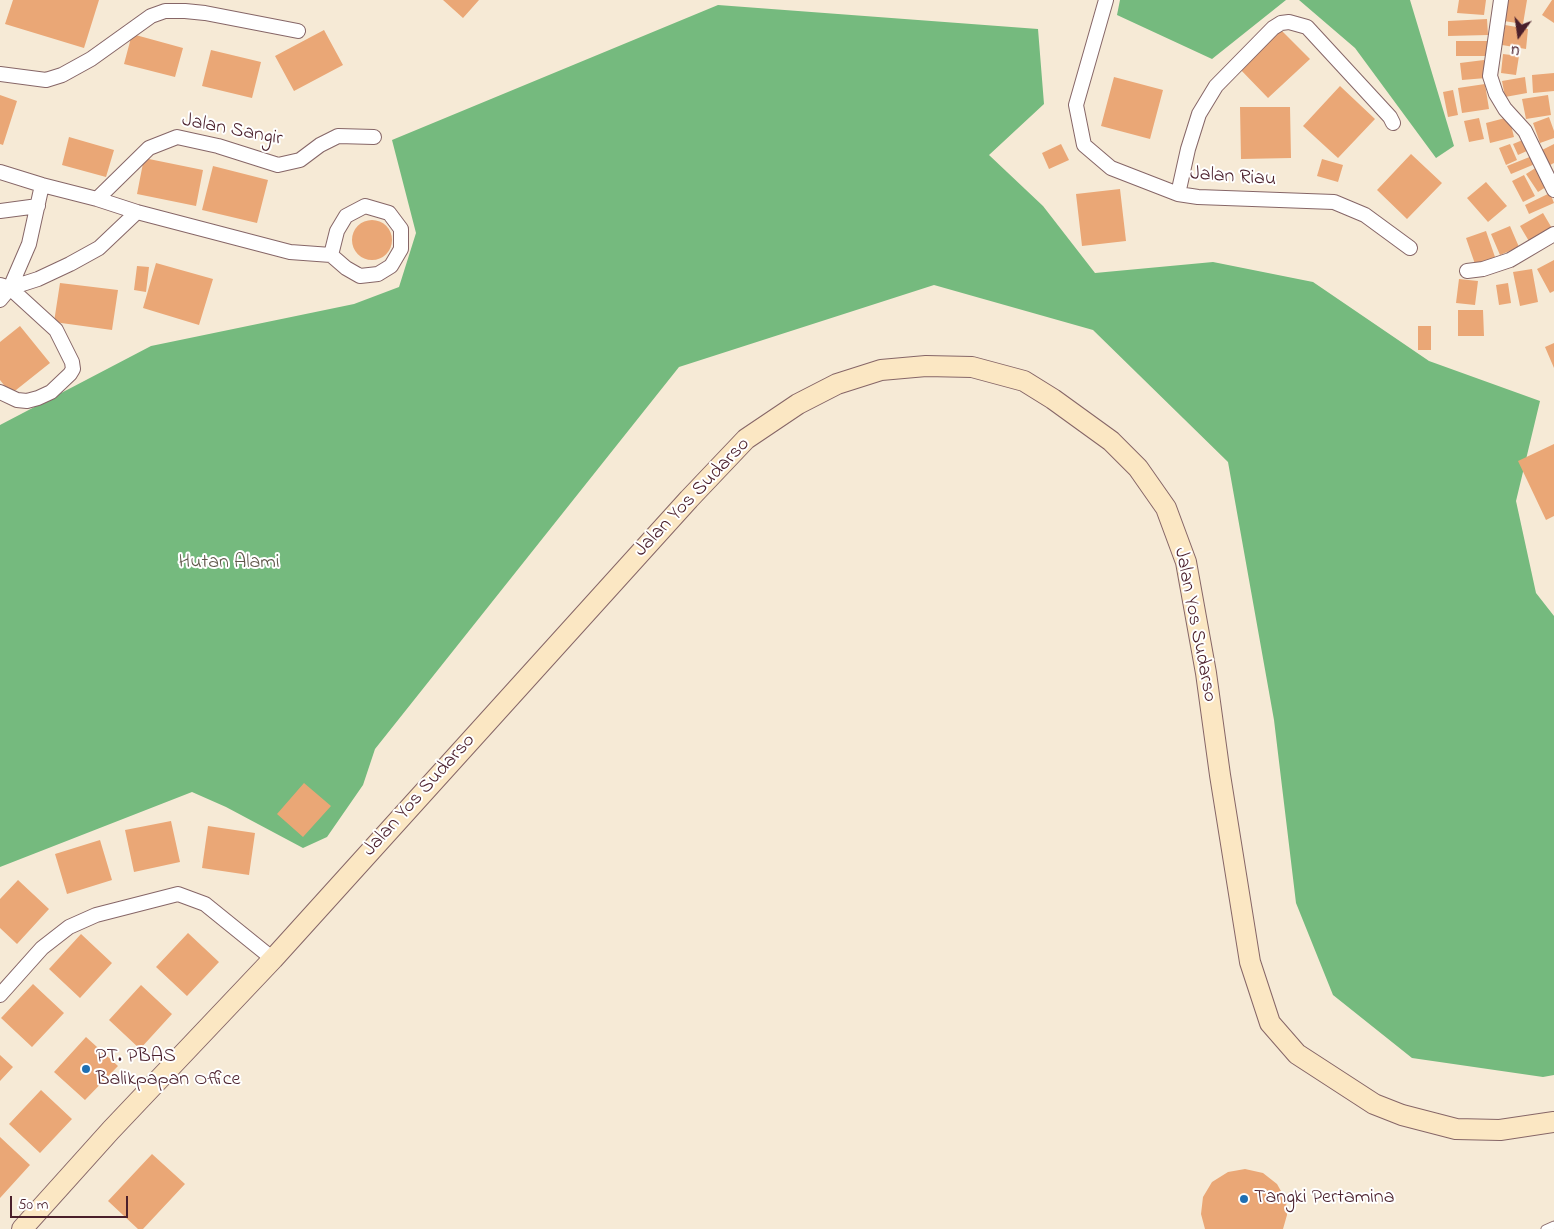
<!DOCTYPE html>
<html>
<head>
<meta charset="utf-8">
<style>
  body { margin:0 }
  #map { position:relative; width:1554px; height:1229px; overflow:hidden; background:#f6ead6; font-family:"Indie Flower",sans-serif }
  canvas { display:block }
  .north { position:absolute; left:1494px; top:10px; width:50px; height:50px; -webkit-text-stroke:4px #fff; paint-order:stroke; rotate:194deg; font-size:14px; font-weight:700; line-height:20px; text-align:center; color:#4a1f2b }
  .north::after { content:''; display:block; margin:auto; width:18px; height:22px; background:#4a1f2b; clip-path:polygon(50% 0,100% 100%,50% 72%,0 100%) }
  .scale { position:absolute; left:10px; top:1196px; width:118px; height:22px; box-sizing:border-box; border:2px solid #4a1f2b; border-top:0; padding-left:6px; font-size:15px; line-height:18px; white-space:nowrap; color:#4a1f2b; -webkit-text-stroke:4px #fff; paint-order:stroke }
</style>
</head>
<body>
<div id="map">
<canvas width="1554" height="1229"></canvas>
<div class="north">U</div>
<div class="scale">50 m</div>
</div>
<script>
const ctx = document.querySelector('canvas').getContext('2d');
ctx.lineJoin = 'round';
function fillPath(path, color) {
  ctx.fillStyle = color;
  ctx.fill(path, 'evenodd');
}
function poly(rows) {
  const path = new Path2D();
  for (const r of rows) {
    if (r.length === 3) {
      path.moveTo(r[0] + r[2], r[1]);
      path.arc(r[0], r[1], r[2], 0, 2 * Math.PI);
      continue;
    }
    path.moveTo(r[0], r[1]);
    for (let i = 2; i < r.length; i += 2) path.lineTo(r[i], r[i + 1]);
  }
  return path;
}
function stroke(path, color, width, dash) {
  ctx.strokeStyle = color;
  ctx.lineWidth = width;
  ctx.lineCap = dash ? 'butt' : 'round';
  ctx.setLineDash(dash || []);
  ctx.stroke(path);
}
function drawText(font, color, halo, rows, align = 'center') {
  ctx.font = font + ' "Indie Flower",sans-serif';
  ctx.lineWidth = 4;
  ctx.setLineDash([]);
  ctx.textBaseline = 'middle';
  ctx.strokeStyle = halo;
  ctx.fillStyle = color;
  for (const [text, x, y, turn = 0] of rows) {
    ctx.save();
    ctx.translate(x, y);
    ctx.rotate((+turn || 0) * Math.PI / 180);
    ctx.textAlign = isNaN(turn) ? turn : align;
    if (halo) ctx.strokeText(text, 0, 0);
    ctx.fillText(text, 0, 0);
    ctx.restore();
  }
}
fillPath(poly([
  [1120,0,1286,0,1212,59,1117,15],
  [1299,0,1410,0,1454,146,1436,158,1355,48],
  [718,5,1038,29,1044,104,989,155,1043,206,1095,273,1213,262,1313,282,1429,361,1540,401,1516,501,1536,593,1554,616,1554,1075,1543,1077,1412,1058,1333,995,1296,903,1274,720,1228,462,1093,330,934,285,679,367,375,749,363,785,327,837,303,848,226,807,192,792,0,867,0,425,151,346,354,304,399,287,416,233,392,140]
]), '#75ba7e');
fillPath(poly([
  [13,0,99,0,84,48,5,24],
  [443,0,479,0,463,18],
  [1459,0,1486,0,1484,15,1457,13],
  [1507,0,1527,0,1523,24,1504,21],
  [1552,0,1554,0,1554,23,1542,15],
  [1487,19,1488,35,1448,36,1448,21],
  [1505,25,1528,29,1526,49,1502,45],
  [1279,28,1310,59,1268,98,1238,67],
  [324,30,343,65,294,91,275,56],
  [132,34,183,48,175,77,124,64],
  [1456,41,1487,41,1488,56,1456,56],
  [211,50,261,62,252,98,202,86],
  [1503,54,1519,56,1516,75,1501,73],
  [1484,60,1486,78,1462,80,1460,63],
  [1554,73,1554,91,1533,93,1532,75],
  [1114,77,1163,90,1150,139,1101,126],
  [1525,77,1527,93,1505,97,1502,81],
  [1485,84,1489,109,1462,113,1458,88],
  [1340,86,1375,119,1338,158,1303,126],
  [1453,90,1458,115,1448,117,1443,92],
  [0,95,17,101,3,145,0,144],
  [1548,95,1551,115,1526,119,1522,99],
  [1240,107,1290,107,1291,158,1241,159],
  [1509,117,1514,137,1490,143,1486,123],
  [1549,117,1554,131,1554,138,1540,143,1533,123],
  [1479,118,1484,139,1469,142,1464,121],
  [69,137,114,150,106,177,62,165],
  [1525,139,1529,150,1518,155,1513,144],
  [1061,144,1069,160,1049,169,1042,153],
  [1510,144,1517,160,1506,165,1499,148],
  [1554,144,1554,163,1550,165,1542,150],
  [1411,154,1442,183,1407,219,1377,190],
  [1532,156,1535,164,1511,174,1507,166],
  [144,158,203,170,196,206,137,194],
  [1322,159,1343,165,1338,182,1317,176],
  [213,166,268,180,257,223,202,210],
  [1537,167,1549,185,1538,192,1526,174],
  [1524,175,1535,196,1523,202,1512,181],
  [1486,182,1507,206,1488,222,1467,198],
  [1120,189,1126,241,1082,246,1076,194],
  [1550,193,1554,203,1529,214,1525,205],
  [1543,213,1553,230,1530,243,1520,226],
  [372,240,20],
  [1510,226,1519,247,1500,255,1491,234],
  [1486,231,1495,257,1475,264,1466,238],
  [1554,260,1554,291,1550,293,1537,269],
  [156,263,213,279,199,325,143,308],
  [137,266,149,267,146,292,134,290],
  [1532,269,1538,302,1520,306,1513,272],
  [1459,279,1478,281,1475,305,1456,303],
  [60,283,118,290,112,330,54,322],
  [1508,283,1511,303,1499,305,1496,285],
  [1458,310,1483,310,1484,336,1458,336],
  [20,326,50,363,11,394,0,380,0,342],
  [1418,326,1431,326,1431,350,1418,350],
  [1554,343,1554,368,1545,347],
  [1554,444,1554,516,1546,520,1518,461],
  [304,783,331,806,303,837,277,814],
  [171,821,180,862,134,872,125,830],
  [208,826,255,833,249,875,202,868],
  [100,840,112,880,67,894,55,854],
  [18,880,49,909,17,944,0,928,0,899],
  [188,933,219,962,187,996,156,967],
  [81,934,112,963,80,998,49,969],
  [33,984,64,1013,32,1047,1,1018],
  [141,985,172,1014,140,1049,109,1020],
  [86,1037,118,1066,85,1100,54,1072],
  [0,1055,13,1067,0,1081],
  [41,1090,72,1119,40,1153,9,1124],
  [0,1137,30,1165,0,1198],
  [152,1154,185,1184,143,1229,138,1229,108,1201],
  [1245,1169,1263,1173,1277,1184,1286,1200,1287,1215,1283,1229,1205,1229,1201,1214,1203,1197,1212,1182,1228,1172]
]), '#eaa776');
const lane = poly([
  [1545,1229,1554,1225]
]);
const street = poly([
  [1106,0,1076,105,1084,145,1111,168,1178,194,1198,197,1334,202,1365,215,1410,248],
  [1501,0,1490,76,1496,94,1505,109,1525,131,1554,190],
  [0,74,46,80,62,75,91,59,151,16,165,11,185,11,205,13,298,31],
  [0,172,42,185,97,199,137,212,290,252,331,255,346,268,360,276,378,274,391,266,401,249,401,229,389,213,365,206,346,216,337,231,331,255],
  [1178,194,1188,149,1199,114,1216,86,1273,28,1281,23,1289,22,1307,27,1390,117,1393,123],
  [97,199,149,148,177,137,218,146,278,165,300,160,320,145,338,136,374,137],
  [0,211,38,206],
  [1467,271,1483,269,1510,260,1554,234],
  [0,285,10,288,56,330,72,362,73,369,70,374,51,392,38,398,27,401,17,400,0,392],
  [10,288,38,279,70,264,99,248,137,212],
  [0,300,10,288,29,244,42,185],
  [0,995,42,948,69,927,96,915,178,894,205,904,273,959]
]);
const secondary = poly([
  [22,1229,111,1130,273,959,689,499,746,439,798,404,837,384,881,370,926,366,972,367,1024,381,1053,399,1111,441,1138,468,1166,508,1186,562,1206,673,1220,775,1250,962,1270,1023,1297,1054,1374,1104,1402,1115,1456,1129,1500,1130,1554,1122]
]);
stroke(lane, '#866667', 9);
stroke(street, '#866667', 16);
stroke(secondary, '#866667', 22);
stroke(lane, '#fff', 7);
stroke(street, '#fff', 14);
stroke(secondary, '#fbe7c3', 20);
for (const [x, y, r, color] of [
  [86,1069,5,"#1f6fb2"],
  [1244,1199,5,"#1f6fb2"]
]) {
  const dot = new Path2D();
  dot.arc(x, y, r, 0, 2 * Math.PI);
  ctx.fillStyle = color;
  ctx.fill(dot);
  stroke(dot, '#fff', 2);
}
drawText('20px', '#4a1f2b', '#fff', [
  ["Jalan Sangir",232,131,11],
  ["Jalan Riau",1233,178,4],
  ["Jalan Yos Sudarso",693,498,-46],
  ["Jalan Yos Sudarso",1194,625,79],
  ["Jalan Yos Sudarso",420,796,-48]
]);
drawText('20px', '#60574a', '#fff', [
  ["Hutan Alami",229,564]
]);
drawText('20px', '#4a1f2b', '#fff', [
  ["PT. PBAS",96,1058],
  ["Balikpapan Office",96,1081],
  ["Tangki Pertamina",1254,1199]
], 'left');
</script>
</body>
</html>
